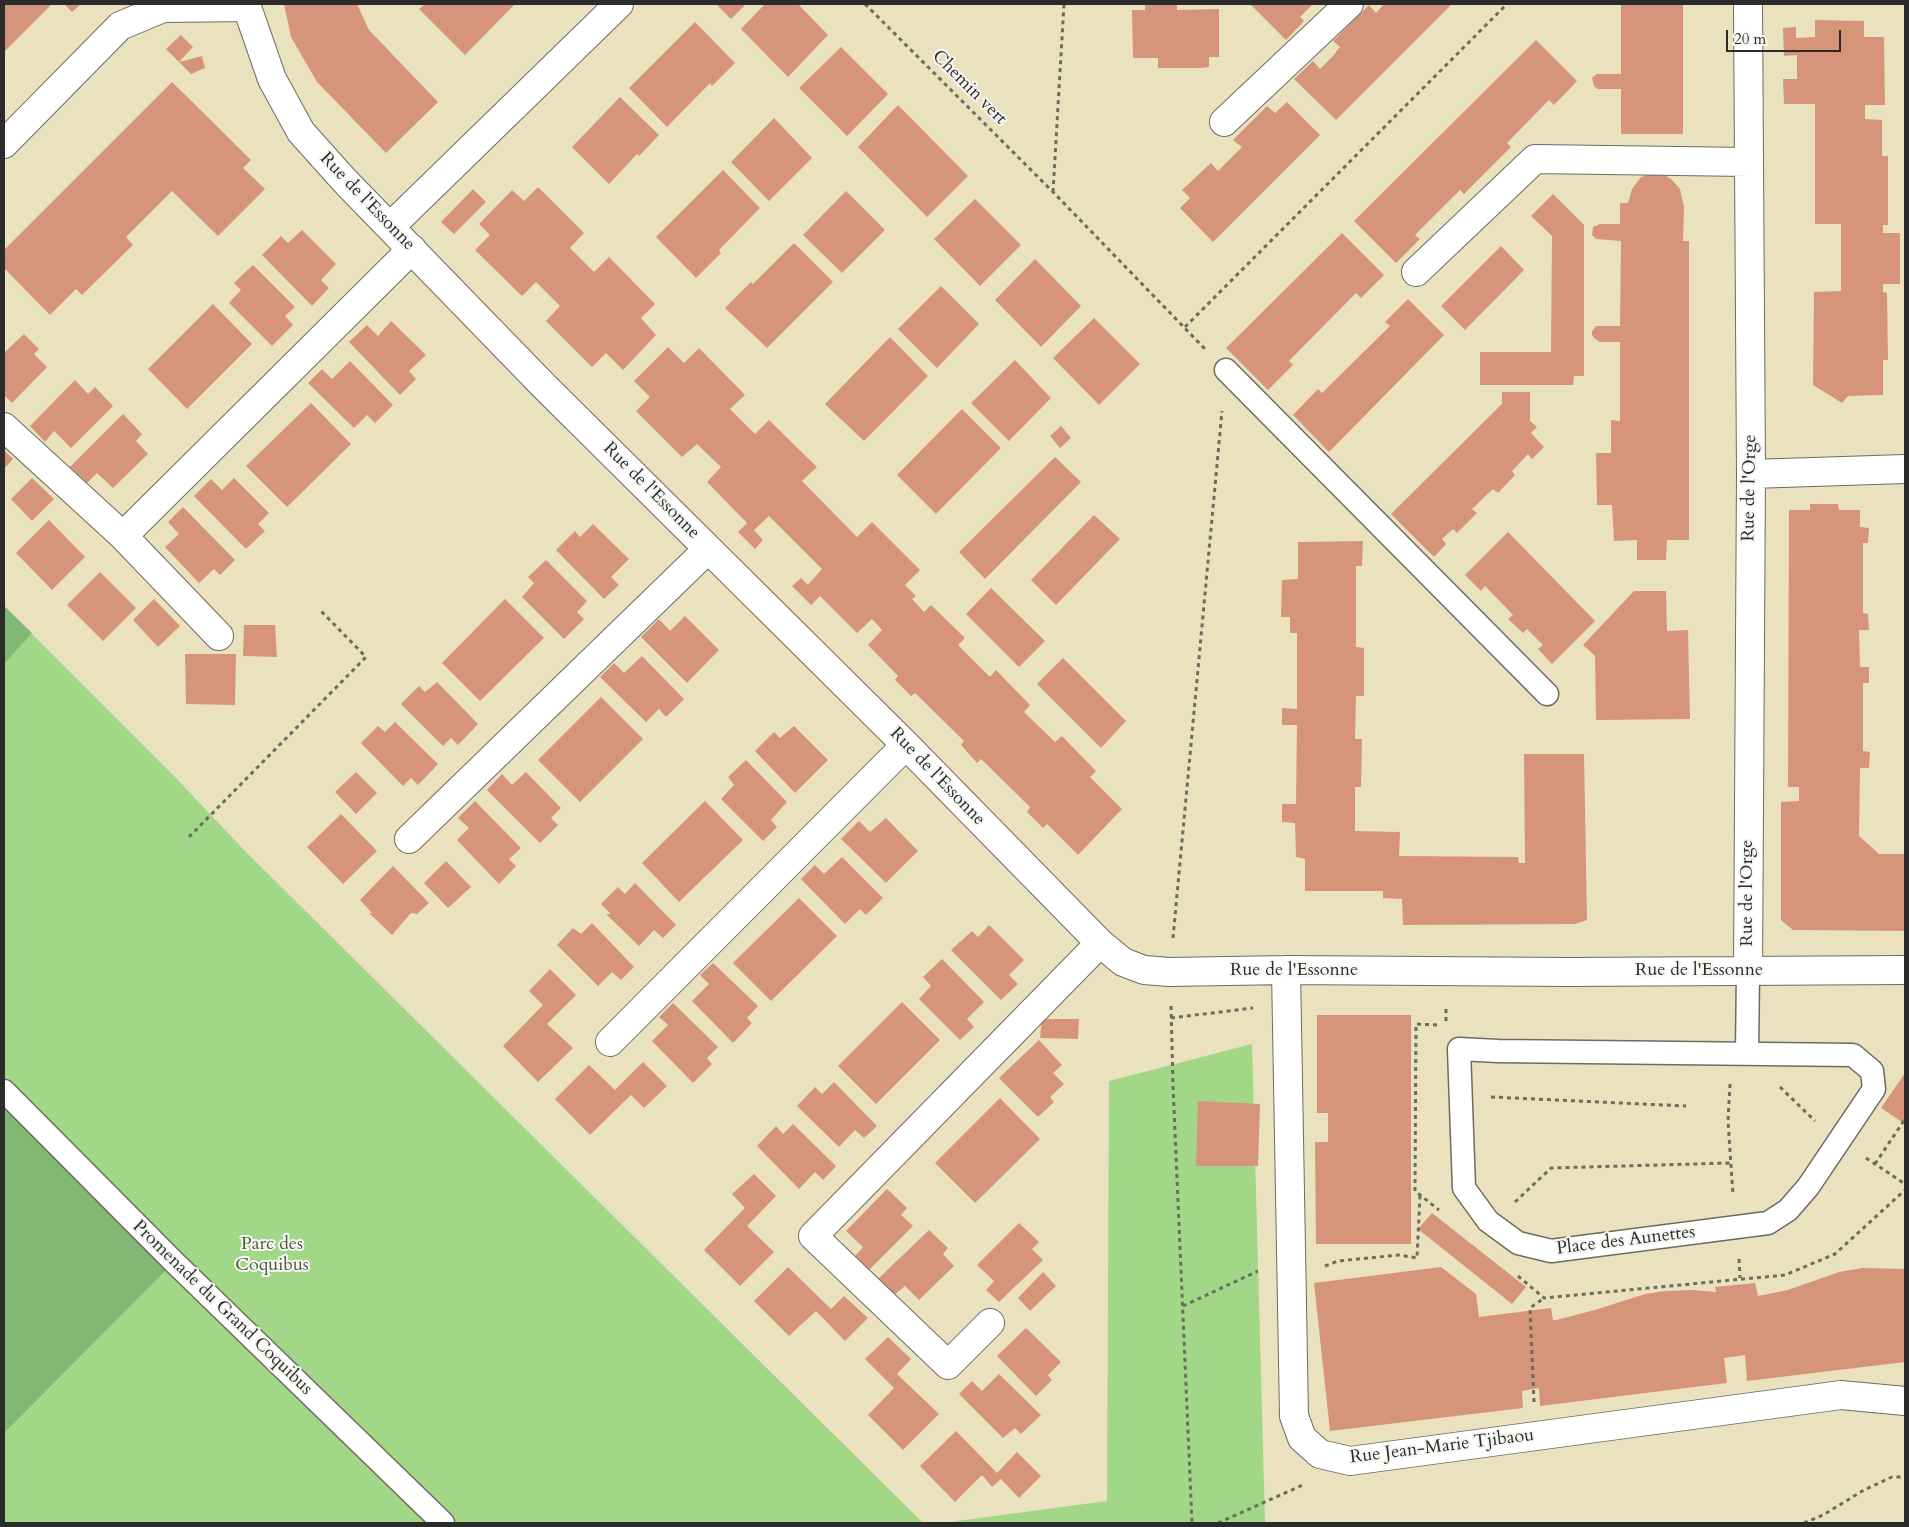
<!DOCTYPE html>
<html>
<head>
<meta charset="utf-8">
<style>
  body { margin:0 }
  #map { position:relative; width:1909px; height:1527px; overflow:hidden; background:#eae1bf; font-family:Cardo,serif }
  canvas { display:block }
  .frame { position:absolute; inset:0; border:5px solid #2b2b2b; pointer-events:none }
  .scale { position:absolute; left:1726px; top:30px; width:115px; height:22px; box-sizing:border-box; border:2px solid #2b2b2b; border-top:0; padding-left:6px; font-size:15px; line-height:18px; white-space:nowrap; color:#2b2b2b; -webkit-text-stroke:4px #f6f6f2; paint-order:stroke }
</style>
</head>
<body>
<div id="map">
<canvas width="1909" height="1527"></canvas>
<div class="frame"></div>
<div class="scale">20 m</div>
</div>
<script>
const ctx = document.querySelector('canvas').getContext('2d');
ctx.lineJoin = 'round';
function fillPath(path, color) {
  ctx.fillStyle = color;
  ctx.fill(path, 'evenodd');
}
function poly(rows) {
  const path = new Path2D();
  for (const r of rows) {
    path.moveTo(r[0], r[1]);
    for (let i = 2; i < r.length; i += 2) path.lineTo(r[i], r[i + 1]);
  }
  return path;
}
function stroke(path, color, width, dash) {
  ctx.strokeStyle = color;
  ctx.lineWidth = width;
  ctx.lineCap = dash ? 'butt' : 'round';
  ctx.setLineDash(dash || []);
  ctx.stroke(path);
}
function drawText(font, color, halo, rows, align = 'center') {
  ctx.font = font + ' Cardo,serif';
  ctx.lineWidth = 4;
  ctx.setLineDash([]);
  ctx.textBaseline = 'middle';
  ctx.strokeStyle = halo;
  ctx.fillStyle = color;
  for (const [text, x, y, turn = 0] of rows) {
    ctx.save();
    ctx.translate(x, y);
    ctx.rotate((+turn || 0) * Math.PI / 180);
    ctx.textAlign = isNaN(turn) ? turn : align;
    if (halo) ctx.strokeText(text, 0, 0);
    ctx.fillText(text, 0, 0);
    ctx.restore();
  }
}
fillPath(poly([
  [4,606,175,777,245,851,923,1523,4,1523],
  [1252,1044,1265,1523,942,1523,1107,1501,1109,1081]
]), '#a2d787');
fillPath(poly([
  [4,606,32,633,4,664],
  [4,1091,174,1262,4,1433]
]), '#81b874');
fillPath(poly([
  [4,4,52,4,4,52],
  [64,4,81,4,72,12],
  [284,4,357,4,369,30,438,102,386,153,317,82,291,37],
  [425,4,515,4,465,55,419,9],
  [716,4,746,4,731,19],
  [765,4,798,4,828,35,788,77,741,29],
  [1145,4,1177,4,1177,10,1219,9,1219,57,1209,57,1209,67,1200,68,1158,68,1158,58,1133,58,1132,10,1145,10],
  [1250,4,1313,4,1300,17,1304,21,1286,40],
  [1384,4,1452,4,1336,120,1294,79,1313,61,1320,69,1332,57,1340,47,1333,41,1369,5,1376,13],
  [1621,4,1683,4,1683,134,1621,134,1621,89,1598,89,1594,86,1592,78,1597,74,1621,74],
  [1815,20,1864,21,1864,37,1884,37,1885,105,1865,105,1865,119,1882,120,1882,156,1888,156,1888,225,1883,225,1883,233,1900,233,1900,284,1883,284,1883,292,1887,293,1888,360,1883,360,1883,395,1848,396,1842,403,1813,385,1814,292,1841,291,1841,224,1815,224,1815,104,1784,104,1783,79,1797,79,1797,55,1784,56,1783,28,1796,27,1796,38,1815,37],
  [695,22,735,63,712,86,710,83,667,127,629,88],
  [181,35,193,47,179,62,202,56,205,68,191,74,166,49],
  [1536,40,1577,81,1554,105,1549,100,1507,143,1511,147,1464,194,1460,190,1415,235,1420,239,1396,263,1354,221],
  [841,47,888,94,847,136,799,88],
  [172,82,251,160,243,168,265,189,218,236,172,191,126,237,133,245,82,295,76,289,50,315,4,268,4,250],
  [620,97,659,135,639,156,637,154,609,184,572,147],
  [1287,102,1320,135,1213,242,1180,208,1190,198,1182,190,1211,163,1218,171,1242,147,1233,140,1267,106,1275,113],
  [898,105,968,176,927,217,858,147],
  [774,118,812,158,769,201,731,162],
  [723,170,760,208,719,250,721,253,696,278,656,237],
  [1655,173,1665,175,1672,180,1680,189,1684,207,1683,241,1689,241,1689,540,1667,540,1666,560,1637,560,1637,540,1614,541,1612,505,1597,505,1596,453,1611,453,1611,420,1620,421,1620,342,1600,342,1595,339,1592,335,1592,331,1596,326,1620,326,1621,241,1596,239,1592,235,1593,227,1600,224,1620,224,1620,203,1628,203,1632,189,1641,177],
  [538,187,584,233,570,248,594,272,609,257,655,304,641,318,656,335,623,370,606,353,592,367,546,321,560,306,536,282,522,296,475,250,490,235,479,224,512,190,524,201],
  [473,189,486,202,454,234,441,222],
  [846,191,885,230,842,273,803,235],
  [1553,194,1584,225,1584,376,1574,376,1573,385,1480,385,1480,352,1551,352,1552,236,1531,216],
  [975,199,1021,245,980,286,934,239],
  [302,230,336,264,321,280,329,288,312,306,262,255,281,236,288,243],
  [1342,233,1384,275,1361,298,1356,293,1289,361,1293,365,1268,390,1226,348],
  [794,243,833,282,767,348,725,308,751,282,753,284],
  [1501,246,1524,270,1465,330,1441,306],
  [1035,259,1081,306,1041,347,995,300],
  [253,265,295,307,285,316,293,325,272,346,229,303,241,290,234,283],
  [941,286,979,324,937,368,898,329],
  [1408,299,1444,335,1329,452,1293,415,1318,389,1322,393,1390,326,1385,322],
  [213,304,252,344,187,409,148,369],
  [1094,318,1140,364,1099,405,1053,358],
  [391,321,426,355,409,371,416,379,400,395,349,342,367,325,378,336],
  [24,334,39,349,34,354,47,367,12,403,4,395,4,353],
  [890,337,928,376,864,441,825,404],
  [668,347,684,363,699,348,745,395,730,409,755,434,769,420,817,467,802,481,857,537,872,522,920,570,905,585,916,596,912,599,924,612,931,605,965,638,958,645,990,677,996,670,1030,705,1024,712,1055,742,1062,736,1096,771,1090,777,1122,809,1078,855,1047,824,1043,828,1027,812,1030,807,981,759,977,763,961,745,964,741,915,693,911,696,895,680,898,676,868,645,882,630,872,619,857,633,820,596,811,605,792,586,801,578,808,585,822,569,769,516,754,530,763,540,755,549,738,532,747,523,707,482,721,467,697,444,682,457,636,411,650,397,634,381],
  [1015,360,1051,398,1009,441,971,403],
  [350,361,393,405,375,423,367,415,354,428,308,383,322,369,332,379],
  [75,380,88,394,95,387,113,406,71,448,54,431,45,442,30,426],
  [1502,392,1530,392,1530,421,1537,427,1531,433,1544,447,1532,459,1528,454,1512,471,1515,475,1498,493,1493,489,1472,509,1477,513,1457,533,1453,529,1442,539,1446,544,1434,557,1391,514,1502,404],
  [311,403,351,444,287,507,246,466],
  [962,409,1001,448,936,514,897,475],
  [123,414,142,434,136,441,148,454,113,488,97,473,87,483,70,467],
  [1061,426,1071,438,1060,448,1050,436],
  [4,450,13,459,4,469],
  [1055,457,1081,482,985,579,959,552],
  [32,478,54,499,32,521,11,499],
  [234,478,269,513,258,524,265,531,246,549,194,496,211,479,222,490],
  [1810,504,1838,504,1839,510,1860,510,1860,527,1869,528,1868,543,1863,543,1863,613,1868,614,1869,630,1859,630,1860,667,1869,667,1869,683,1863,683,1863,751,1870,752,1869,768,1860,768,1859,836,1879,854,1905,854,1905,931,1793,930,1781,920,1781,802,1799,801,1799,787,1788,787,1789,510,1810,510],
  [183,507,235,560,220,575,214,569,199,583,165,547,179,534,168,522],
  [1094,515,1120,539,1056,605,1031,580],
  [49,520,85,557,52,590,16,553],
  [593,524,629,559,611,577,619,585,604,599,556,550,575,531,580,537],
  [1508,532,1595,621,1552,664,1538,649,1543,645,1527,629,1523,633,1508,619,1513,615,1485,586,1481,591,1465,575],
  [1363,541,1362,566,1356,566,1356,647,1364,648,1364,696,1356,696,1355,739,1362,739,1361,787,1355,787,1355,831,1400,832,1399,856,1518,857,1519,863,1525,863,1524,754,1584,754,1587,920,1575,924,1403,925,1402,899,1383,898,1383,891,1305,891,1305,859,1296,857,1295,823,1282,822,1282,804,1296,804,1297,725,1282,725,1282,708,1297,709,1297,633,1290,633,1290,617,1281,617,1282,580,1298,579,1298,542],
  [546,560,587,601,577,612,584,619,564,639,522,597,534,583,528,577],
  [100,572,136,608,103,641,67,605],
  [991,588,1045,641,1019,667,966,614],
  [1634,591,1666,591,1667,631,1688,630,1690,719,1596,720,1595,656,1583,645],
  [154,599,180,626,158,647,133,620],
  [505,599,544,638,480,701,442,663],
  [685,616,719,650,687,683,641,637,659,619,670,631],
  [244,625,275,625,277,657,243,656],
  [185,654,236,654,235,705,186,704],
  [642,656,684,699,666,717,659,709,646,722,600,677,614,663,624,673],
  [1063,658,1126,721,1101,748,1037,684],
  [437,682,478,724,458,745,451,738,443,746,401,704,419,686,425,692],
  [601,697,643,739,580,802,538,760],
  [395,722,438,764,418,785,411,778,403,786,361,743,378,726,385,732],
  [794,726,828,760,795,793,755,751,774,732,780,738],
  [746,760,787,802,771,820,777,827,763,841,721,799,734,785,728,777],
  [356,772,377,793,356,814,335,792],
  [526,772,561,808,551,818,558,825,540,843,487,790,502,774,512,785],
  [475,801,521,848,509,859,516,866,499,884,457,840,469,828,458,818],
  [705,801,743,840,679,902,642,863],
  [341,814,377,851,343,884,307,847],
  [886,818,918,851,886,883,841,839,859,821,870,832],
  [842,857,883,898,866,915,860,909,845,924,801,879,815,865,824,874],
  [446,861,471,887,448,908,424,883],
  [393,866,429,903,417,914,411,913,392,935,369,913,372,913,360,900],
  [635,883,676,925,663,938,654,930,639,946,606,914,611,914,601,904,618,887,625,894],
  [799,898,837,936,771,1001,733,963],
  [592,923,634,967,621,980,612,972,598,986,557,945,573,928,581,934],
  [989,925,1024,960,1009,975,1018,984,1001,1000,951,950,972,931,978,937],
  [942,959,984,1002,967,1019,974,1027,960,1040,919,999,931,986,923,977],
  [713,963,758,1006,747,1018,752,1023,733,1043,692,1001,709,984,700,975],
  [550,969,576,995,547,1024,573,1048,538,1082,503,1046,543,1005,529,991],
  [902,1002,940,1040,876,1104,838,1066],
  [673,1003,718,1047,707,1058,712,1064,693,1083,652,1041,668,1025,659,1017],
  [1317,1015,1411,1015,1411,1244,1316,1244,1315,1142,1328,1142,1328,1113,1317,1113],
  [1042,1019,1079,1019,1078,1039,1040,1038],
  [1039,1040,1062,1065,1053,1073,1064,1084,1050,1097,1054,1102,1038,1117,999,1078],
  [643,1062,667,1086,644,1108,631,1095,590,1135,555,1099,589,1065,615,1090],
  [1905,1073,1905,1124,1881,1108],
  [834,1082,877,1126,864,1138,855,1130,839,1147,797,1106,815,1087,822,1094],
  [1000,1098,1040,1139,975,1203,935,1163],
  [1198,1101,1260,1104,1258,1166,1196,1166],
  [793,1124,836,1166,823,1180,815,1172,799,1189,757,1146,776,1126,783,1134],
  [754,1174,776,1196,747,1226,774,1252,740,1286,704,1250,745,1208,732,1194],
  [887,1189,907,1208,901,1215,913,1226,869,1270,855,1256,863,1247,846,1231],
  [1432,1213,1526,1287,1512,1304,1418,1229],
  [1019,1223,1039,1242,1032,1249,1043,1260,999,1302,986,1290,994,1281,977,1265],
  [929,1230,948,1248,943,1254,954,1266,919,1300,905,1286,894,1295,878,1279],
  [788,1267,831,1309,844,1296,868,1318,845,1341,816,1311,789,1336,754,1301],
  [1441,1267,1476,1294,1479,1317,1551,1308,1553,1320,1556,1320,1595,1310,1645,1294,1666,1291,1693,1290,1716,1292,1715,1287,1755,1283,1758,1296,1788,1290,1839,1272,1862,1268,1905,1269,1905,1362,1747,1381,1745,1355,1724,1358,1727,1383,1540,1406,1539,1388,1522,1391,1523,1408,1330,1431,1314,1283],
  [1043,1272,1056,1286,1030,1311,1018,1298],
  [1026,1328,1061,1362,1048,1375,1052,1380,1036,1396,997,1356],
  [888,1337,911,1359,897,1374,939,1414,903,1450,868,1415,894,1388,865,1359],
  [999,1374,1041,1415,1021,1434,1015,1428,1003,1438,959,1394,972,1381,982,1391],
  [956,1431,997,1473,1017,1452,1041,1476,1019,1498,1001,1479,992,1487,982,1475,955,1502,920,1466]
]), '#d6957a');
const service = poly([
  [1226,370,1547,694],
  [1459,1049,1498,1051,1853,1055,1872,1071,1874,1089,1808,1187,1788,1210,1768,1223,1551,1251,1518,1243,1488,1221,1464,1188,1459,1049],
  [1747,1054,1748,971],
  [4,1091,174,1262,443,1523]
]);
const minor = poly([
  [246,4,272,79,301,132,344,180,543,385,906,745,1100,943,1123,962,1144,970,1170,972,1286,970,1569,972,1905,970],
  [1224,122,1349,4],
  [4,144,120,26,163,8,246,7],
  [390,227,619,4],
  [1416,272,1535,159,1749,162],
  [4,427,123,536,412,249],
  [1751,474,1905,469],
  [123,536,219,636],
  [409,839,708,549],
  [1286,970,1294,1416,1302,1438,1320,1454,1350,1461,1841,1395,1905,1401],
  [1748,971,1751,474,1748,4],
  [610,1042,906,745],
  [990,1323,948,1365,813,1236,1100,943]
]);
stroke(service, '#6e6b5f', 25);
stroke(minor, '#6e6b5f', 30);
stroke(poly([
  [865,4,1053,192,1205,349],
  [1053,192,1064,4],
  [1185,327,1507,4],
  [189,837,366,657,319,609],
  [1173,938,1222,411],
  [1171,1006,1173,1086,1192,1523],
  [1171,1018,1253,1008],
  [1446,1021,1446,1005],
  [1437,1025,1416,1024,1415,1191,1439,1210],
  [1730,1084,1728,1121,1733,1195],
  [1780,1087,1815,1121],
  [1491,1097,1686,1106],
  [1866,1158,1905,1184],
  [1875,1164,1905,1119],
  [1515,1202,1551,1168,1730,1163],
  [1739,1259,1740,1278],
  [1325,1266,1338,1261,1399,1255,1417,1258,1420,1195],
  [1518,1276,1544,1298,1785,1275,1835,1254,1905,1190],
  [1183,1306,1258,1271],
  [1534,1402,1530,1308,1544,1298],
  [1218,1523,1305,1484],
  [1804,1523,1823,1515,1864,1490,1892,1477,1905,1477]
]), '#6e6b5f', 3, [4, 4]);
stroke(service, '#fff', 22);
stroke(minor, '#fff', 28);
drawText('18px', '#2b2b2b', '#f6f6f2', [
  ["Chemin vert",969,88,45],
  ["Rue de l'Essonne",367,202,46],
  ["Rue de l'Orge",1750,488,-89],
  ["Rue de l'Essonne",651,491,45],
  ["Rue de l'Essonne",937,777,46],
  ["Rue de l'Orge",1748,893,-90],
  ["Rue de l'Essonne",1294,971],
  ["Rue de l'Essonne",1699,971],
  ["Place des Aunettes",1626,1241,-7],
  ["Promenade du Grand Coquibus",222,1308,44],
  ["Rue Jean-Marie Tjibaou",1442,1447,-7]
]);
drawText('18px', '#495642', '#f6f6f2', [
  ["Parc des",272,1245],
  ["Coquibus",272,1266]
]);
</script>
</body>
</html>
